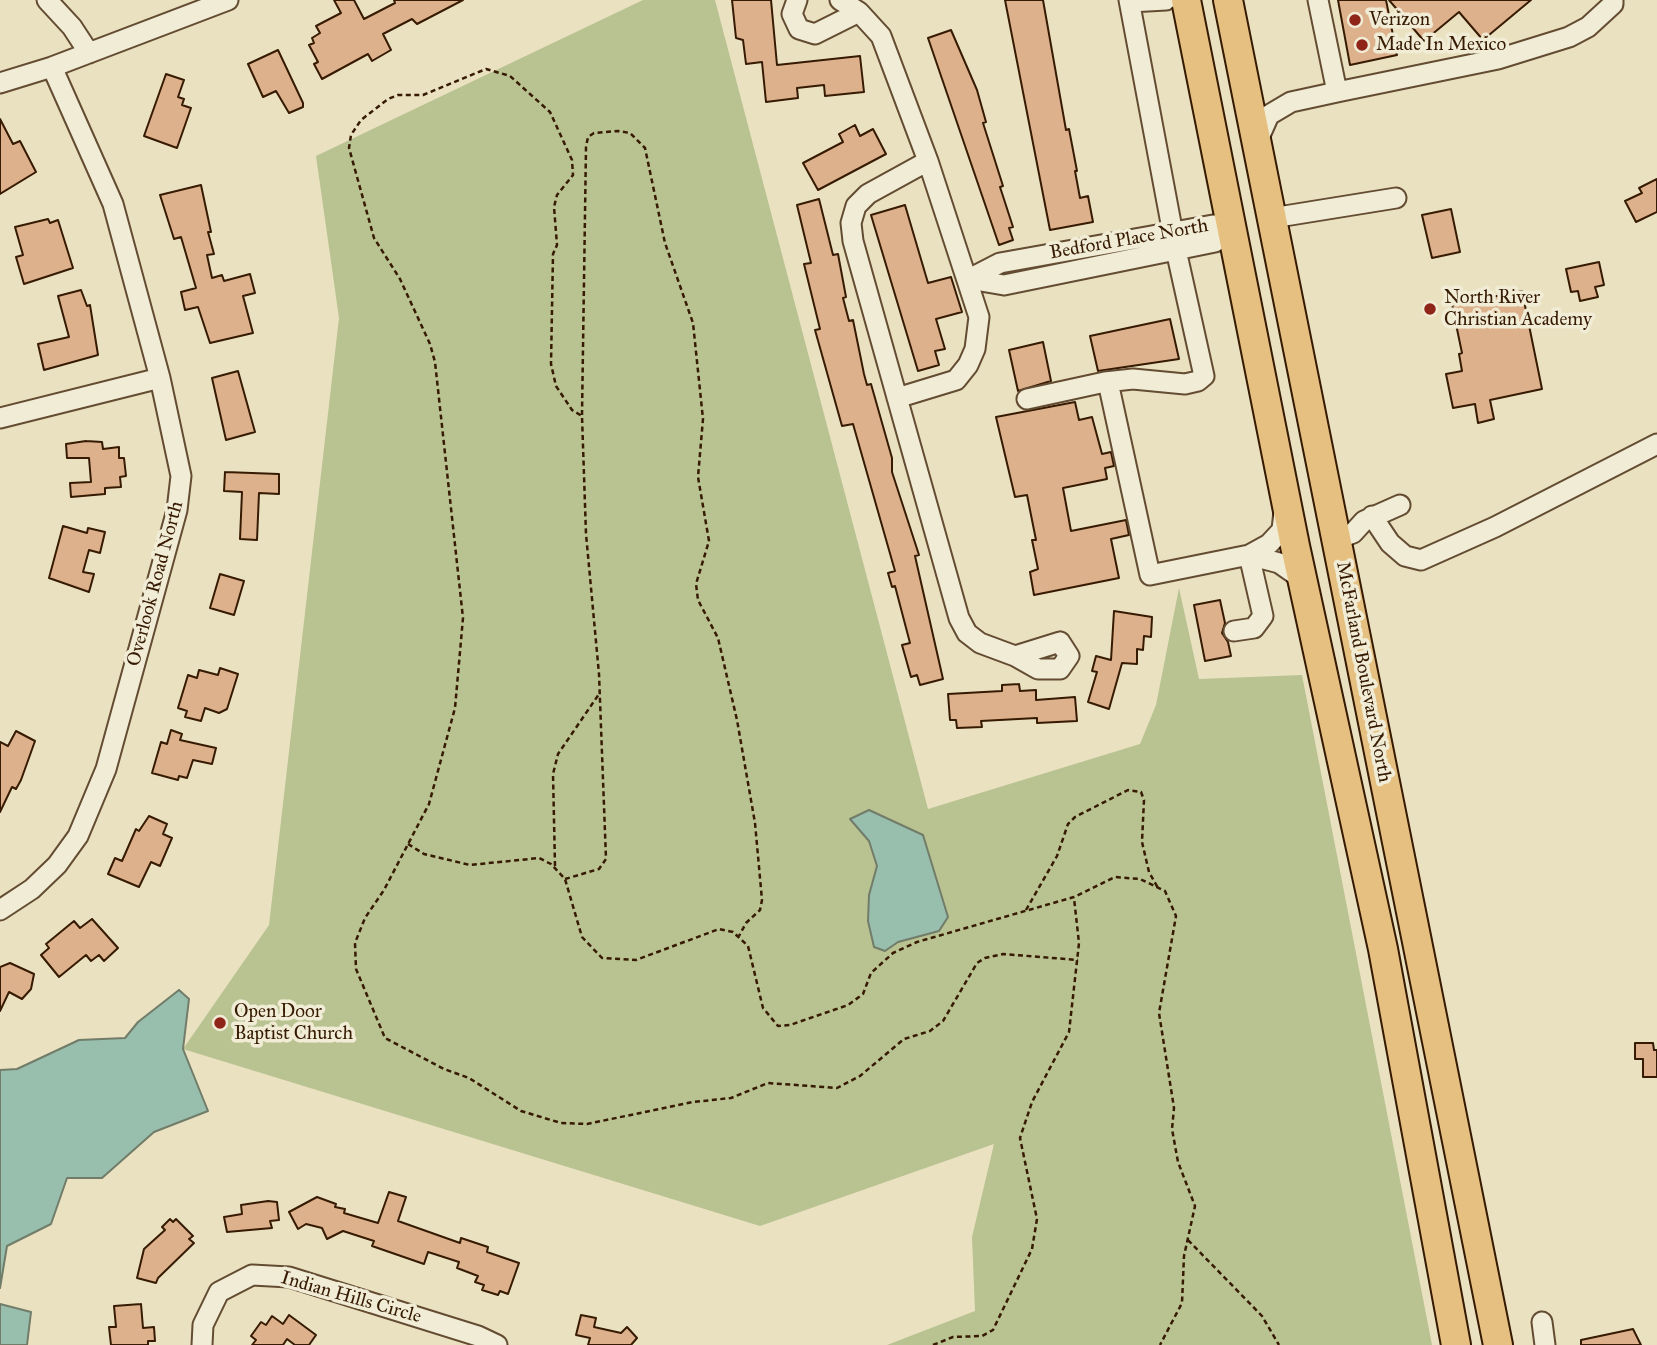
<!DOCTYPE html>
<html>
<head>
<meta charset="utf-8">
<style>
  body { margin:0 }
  canvas { display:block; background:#eae1c0 }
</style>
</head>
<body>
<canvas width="1657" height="1345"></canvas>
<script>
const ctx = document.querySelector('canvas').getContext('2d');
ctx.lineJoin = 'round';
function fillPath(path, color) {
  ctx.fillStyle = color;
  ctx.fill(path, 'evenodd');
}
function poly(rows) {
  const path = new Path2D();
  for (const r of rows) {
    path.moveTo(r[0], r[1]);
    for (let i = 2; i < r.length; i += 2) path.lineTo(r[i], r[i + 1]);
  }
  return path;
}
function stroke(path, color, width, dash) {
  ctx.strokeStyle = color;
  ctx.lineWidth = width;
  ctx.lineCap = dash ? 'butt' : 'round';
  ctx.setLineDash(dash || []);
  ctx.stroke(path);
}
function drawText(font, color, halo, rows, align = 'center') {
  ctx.font = font + ' "IM FELL Great Primer",serif';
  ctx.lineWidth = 7;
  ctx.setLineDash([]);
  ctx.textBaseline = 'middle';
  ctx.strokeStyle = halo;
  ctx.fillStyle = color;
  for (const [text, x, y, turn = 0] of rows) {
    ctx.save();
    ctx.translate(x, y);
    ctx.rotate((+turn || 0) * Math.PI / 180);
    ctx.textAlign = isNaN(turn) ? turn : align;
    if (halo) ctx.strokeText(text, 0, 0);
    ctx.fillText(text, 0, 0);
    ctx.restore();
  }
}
fillPath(poly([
  [643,0,715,0,928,809,1140,744,1156,705,1179,588,1199,679,1302,675,1432,1345,887,1345,975,1311,972,1237,994,1144,760,1226,183,1049,269,925,339,318,316,156]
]), '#b9c291');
const water = poly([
  [869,810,923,835,948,917,939,931,898,942,885,951,874,947,868,921,869,895,877,866,869,841,850,819,869,810],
  [179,990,189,999,183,1049,208,1111,154,1132,102,1178,67,1178,51,1224,7,1246,0,1288,0,1070,17,1069,79,1040,125,1038,138,1022,179,990],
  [0,1304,31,1312,27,1345,0,1345,0,1304]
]);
fillPath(water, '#98bead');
stroke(water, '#717c69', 2);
const building = poly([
  [334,0,354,0,364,19,395,3,394,0,463,0,417,24,412,19,383,34,391,50,372,61,368,54,322,79,314,64,318,62,309,45,314,43,312,38,320,33,316,26,341,13,334,0],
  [732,0,771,0,777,65,860,56,864,92,825,96,824,85,797,88,798,98,766,102,762,62,746,64,743,40,736,38,732,0],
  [1005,0,1043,0,1066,130,1069,129,1077,171,1075,171,1080,198,1088,196,1093,222,1050,230,1005,0],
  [1338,0,1386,0,1397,55,1350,65,1338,0],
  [1389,0,1531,0,1483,40,1459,12,1424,41,1389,0],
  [951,30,977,90,986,122,983,123,1003,186,1000,187,1013,227,1009,228,1013,240,999,245,928,38,951,30],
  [278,50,303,103,303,107,289,113,276,91,263,97,248,64,278,50],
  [166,74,184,80,178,97,184,99,182,105,191,108,177,148,144,136,166,74],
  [0,119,13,144,20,141,36,172,0,194,0,119],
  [855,125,860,136,873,129,886,154,818,190,803,163,843,142,839,134,855,125],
  [1657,179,1657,212,1636,222,1625,201,1642,193,1639,188,1657,179],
  [201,185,211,232,208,232,214,254,207,255,212,278,222,275,224,281,250,274,255,293,243,296,253,333,210,343,198,307,185,310,181,292,196,288,181,237,174,239,160,195,201,185],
  [819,199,833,255,838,254,846,297,843,298,849,321,853,320,864,374,867,385,871,384,892,458,892,472,919,555,915,556,943,679,920,685,917,675,911,677,902,645,910,643,895,586,892,587,888,573,895,571,853,424,842,426,815,330,820,329,804,264,811,263,797,205,819,199],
  [905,205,928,283,951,277,962,312,936,319,945,349,935,351,939,365,918,371,871,215,905,205],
  [1451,209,1460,252,1432,258,1422,215,1451,209],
  [48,219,50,223,58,220,73,268,24,284,16,257,23,255,15,227,48,219],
  [1599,262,1604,285,1595,287,1598,297,1580,301,1578,291,1571,292,1566,269,1599,262],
  [81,290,87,306,90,305,98,355,44,370,38,344,69,337,58,296,81,290],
  [1522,291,1542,389,1490,400,1494,419,1478,423,1475,404,1453,408,1446,374,1462,371,1459,354,1462,353,1452,305,1522,291],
  [1170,319,1179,359,1098,371,1090,336,1170,319],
  [1043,342,1051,381,1018,391,1009,350,1043,342],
  [238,371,255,432,226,440,212,378,238,371],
  [1075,402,1079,420,1092,417,1102,454,1111,452,1114,466,1105,468,1107,479,1063,488,1071,531,1126,520,1129,535,1111,539,1119,578,1034,595,1030,572,1038,569,1032,540,1036,540,1027,495,1015,497,996,417,1075,402],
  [86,441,102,442,103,449,119,447,119,458,124,458,126,476,120,477,121,487,105,488,105,494,71,497,70,483,91,482,89,458,67,458,66,444,86,441],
  [225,472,279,474,279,494,259,493,257,540,240,539,242,492,224,491,225,472],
  [63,526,87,533,88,528,105,532,100,553,89,550,83,572,94,574,89,592,49,578,63,526],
  [220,574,244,581,234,615,210,608,220,574],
  [1220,600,1225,623,1222,633,1228,642,1231,656,1205,661,1194,605,1220,600],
  [1114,611,1152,617,1151,637,1144,636,1143,650,1137,649,1137,664,1122,663,1109,709,1088,702,1097,672,1092,671,1096,656,1111,660,1114,611],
  [220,668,238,674,227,709,219,713,205,708,201,721,185,717,187,711,178,708,188,675,197,678,199,670,218,675,220,668],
  [1019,684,1020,691,1036,690,1036,700,1075,697,1077,721,1037,723,1037,718,981,721,982,727,957,728,956,720,950,720,948,694,1002,691,1002,685,1019,684],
  [171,730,182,734,180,740,216,748,212,764,193,760,187,778,179,776,178,780,152,773,161,742,167,744,171,730],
  [16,731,35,741,21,780,16,789,12,787,0,812,0,742,8,746,16,731],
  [149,816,167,824,163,834,172,838,160,866,151,862,139,887,108,874,115,858,122,861,136,829,139,831,149,816],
  [92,919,118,948,104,961,99,955,91,961,86,955,59,977,41,955,49,948,46,944,74,921,80,928,92,919],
  [10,963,34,974,31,989,22,999,9,992,0,1011,0,967,10,963],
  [1635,1043,1653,1043,1654,1050,1657,1050,1657,1077,1643,1077,1643,1059,1635,1059,1635,1043],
  [389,1192,406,1197,398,1221,460,1243,461,1238,488,1247,487,1252,519,1263,508,1294,500,1291,498,1295,482,1290,484,1285,475,1282,478,1276,457,1268,459,1262,428,1252,424,1264,372,1246,374,1241,343,1231,327,1239,322,1228,306,1224,298,1229,289,1212,317,1197,336,1204,335,1207,345,1209,344,1213,378,1223,389,1192],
  [268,1201,277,1202,279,1220,270,1221,272,1228,227,1232,224,1217,242,1214,241,1205,268,1201],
  [170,1219,173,1222,176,1219,193,1236,189,1239,194,1243,158,1278,156,1283,137,1278,144,1249,165,1230,162,1227,170,1219],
  [141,1304,143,1328,154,1327,155,1341,148,1341,148,1345,111,1345,109,1327,116,1327,114,1306,141,1304],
  [289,1315,316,1335,309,1345,295,1345,287,1339,283,1345,252,1345,256,1340,251,1336,261,1322,266,1325,272,1316,283,1324,289,1315],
  [581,1315,596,1318,594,1327,621,1333,627,1327,637,1338,631,1345,588,1345,590,1338,576,1335,581,1315],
  [1633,1329,1641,1345,1581,1345,1581,1340,1633,1329]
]);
fillPath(building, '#dcb18b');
stroke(building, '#361a02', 2);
const minor = poly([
  [47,0,72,27,89,53],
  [797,0,792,14,799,29,815,34,859,12,840,0],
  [1318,0,1337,92,1498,59,1569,37,1588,27,1613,4,1613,0],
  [1130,2,1166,0],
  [859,12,881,36,928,161,979,317,975,349,968,365,956,380,897,398],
  [0,83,52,67,228,0],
  [1258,140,1269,115,1291,102,1337,92],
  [928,161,868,194,856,206,851,223,853,241,959,618,967,633,980,643,1015,656],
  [1272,218,1396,198],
  [969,279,1004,285,1215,242,1232,228],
  [969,279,1000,263,1213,225,1232,228],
  [1108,382,1150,575,1249,555,1269,544,1282,530,1284,511],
  [1027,399,1105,382,1133,379,1185,384,1198,381,1204,376,1176,250,1129,0],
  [0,418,160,378],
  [1372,516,1390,543,1405,556,1421,560,1495,527,1657,444],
  [1337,539,1353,533,1364,521,1400,505],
  [1249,555,1279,563,1302,579],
  [1234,631,1254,628,1263,616,1249,555],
  [1060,642,1069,656,1060,669,1038,669,1015,656,1060,642],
  [0,910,32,889,57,865,78,836,106,769,177,510,181,476,160,378,113,204,52,67],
  [1542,1322,1545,1345],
  [202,1345,203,1325,219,1292,252,1275,289,1277,478,1336,497,1345]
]);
const highway = poly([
  [1186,0,1295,546,1383,949,1456,1345],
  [1228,0,1498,1345]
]);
stroke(minor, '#634c32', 23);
stroke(highway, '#361a02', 32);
stroke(poly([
  [582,415,586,147,588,137,594,133,618,131,630,133,645,148,665,243,693,323,703,419,698,477,709,541,696,584,698,600,718,638,737,720,755,823,762,900,760,910,746,923,739,936],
  [408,844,424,854,470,865,539,858,551,864,565,879,582,937,602,958,636,960,719,929,733,932,748,946,763,1008,778,1026,790,1025,848,1005,863,994,871,973,893,953,917,942,1074,897,1115,877,1140,879,1165,891,1176,916,1159,1013,1174,1108,1172,1129,1178,1162,1195,1206,1184,1256,1182,1303,1160,1345],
  [555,866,553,774,558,754,599,694],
  [565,879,599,869,606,859,599,674,586,534,582,416,572,410,556,386,551,364,553,254,557,245,554,207,557,195,573,175,572,160,550,112,510,76,486,69,423,95,398,95,388,99,361,120,351,135,349,148,374,238,400,279,430,344,435,362,463,618,455,708,429,804,384,890,365,918,355,943,356,969,385,1038,444,1069,469,1078,521,1111,561,1123,587,1124,693,1102,731,1098,768,1083,837,1088,860,1076,904,1039,930,1031,943,1021,977,963,985,958,1003,954,1078,960],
  [1026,910,1057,856,1068,824,1075,817,1128,790,1141,792,1144,800,1142,842,1149,872,1158,888],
  [1188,1240,1262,1316,1279,1345],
  [933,1345,953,1337,982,1336,993,1330,1032,1249,1037,1219,1020,1138,1032,1102,1069,1032,1079,943,1074,898]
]), '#361a02', 2.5, [5, 3.5]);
stroke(minor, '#f1ecd6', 19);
stroke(highway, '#e5c080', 28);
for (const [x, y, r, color] of [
  [1355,20,7,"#8f2418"],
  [1362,45,7,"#8f2418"],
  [1430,309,7,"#8f2418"],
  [220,1023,7,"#8f2418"]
]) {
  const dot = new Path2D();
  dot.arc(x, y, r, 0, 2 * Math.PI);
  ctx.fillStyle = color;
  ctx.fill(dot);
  stroke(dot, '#f1ecd6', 2.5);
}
drawText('19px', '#361a02', '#f1ecd6', [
  ["Verizon",1369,20],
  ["Made In Mexico",1376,45],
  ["North River",1444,298],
  ["Christian Academy",1444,320],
  ["Open Door",234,1012],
  ["Baptist Church",234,1034]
], 'left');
drawText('19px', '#361a02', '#f1ecd6', [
  ["Bedford Place North",1129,240,-10],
  ["Overlook Road North",156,584,-75],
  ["McFarland Boulevard North",1363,672,79],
  ["Indian Hills Circle",351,1298,16]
]);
</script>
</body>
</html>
